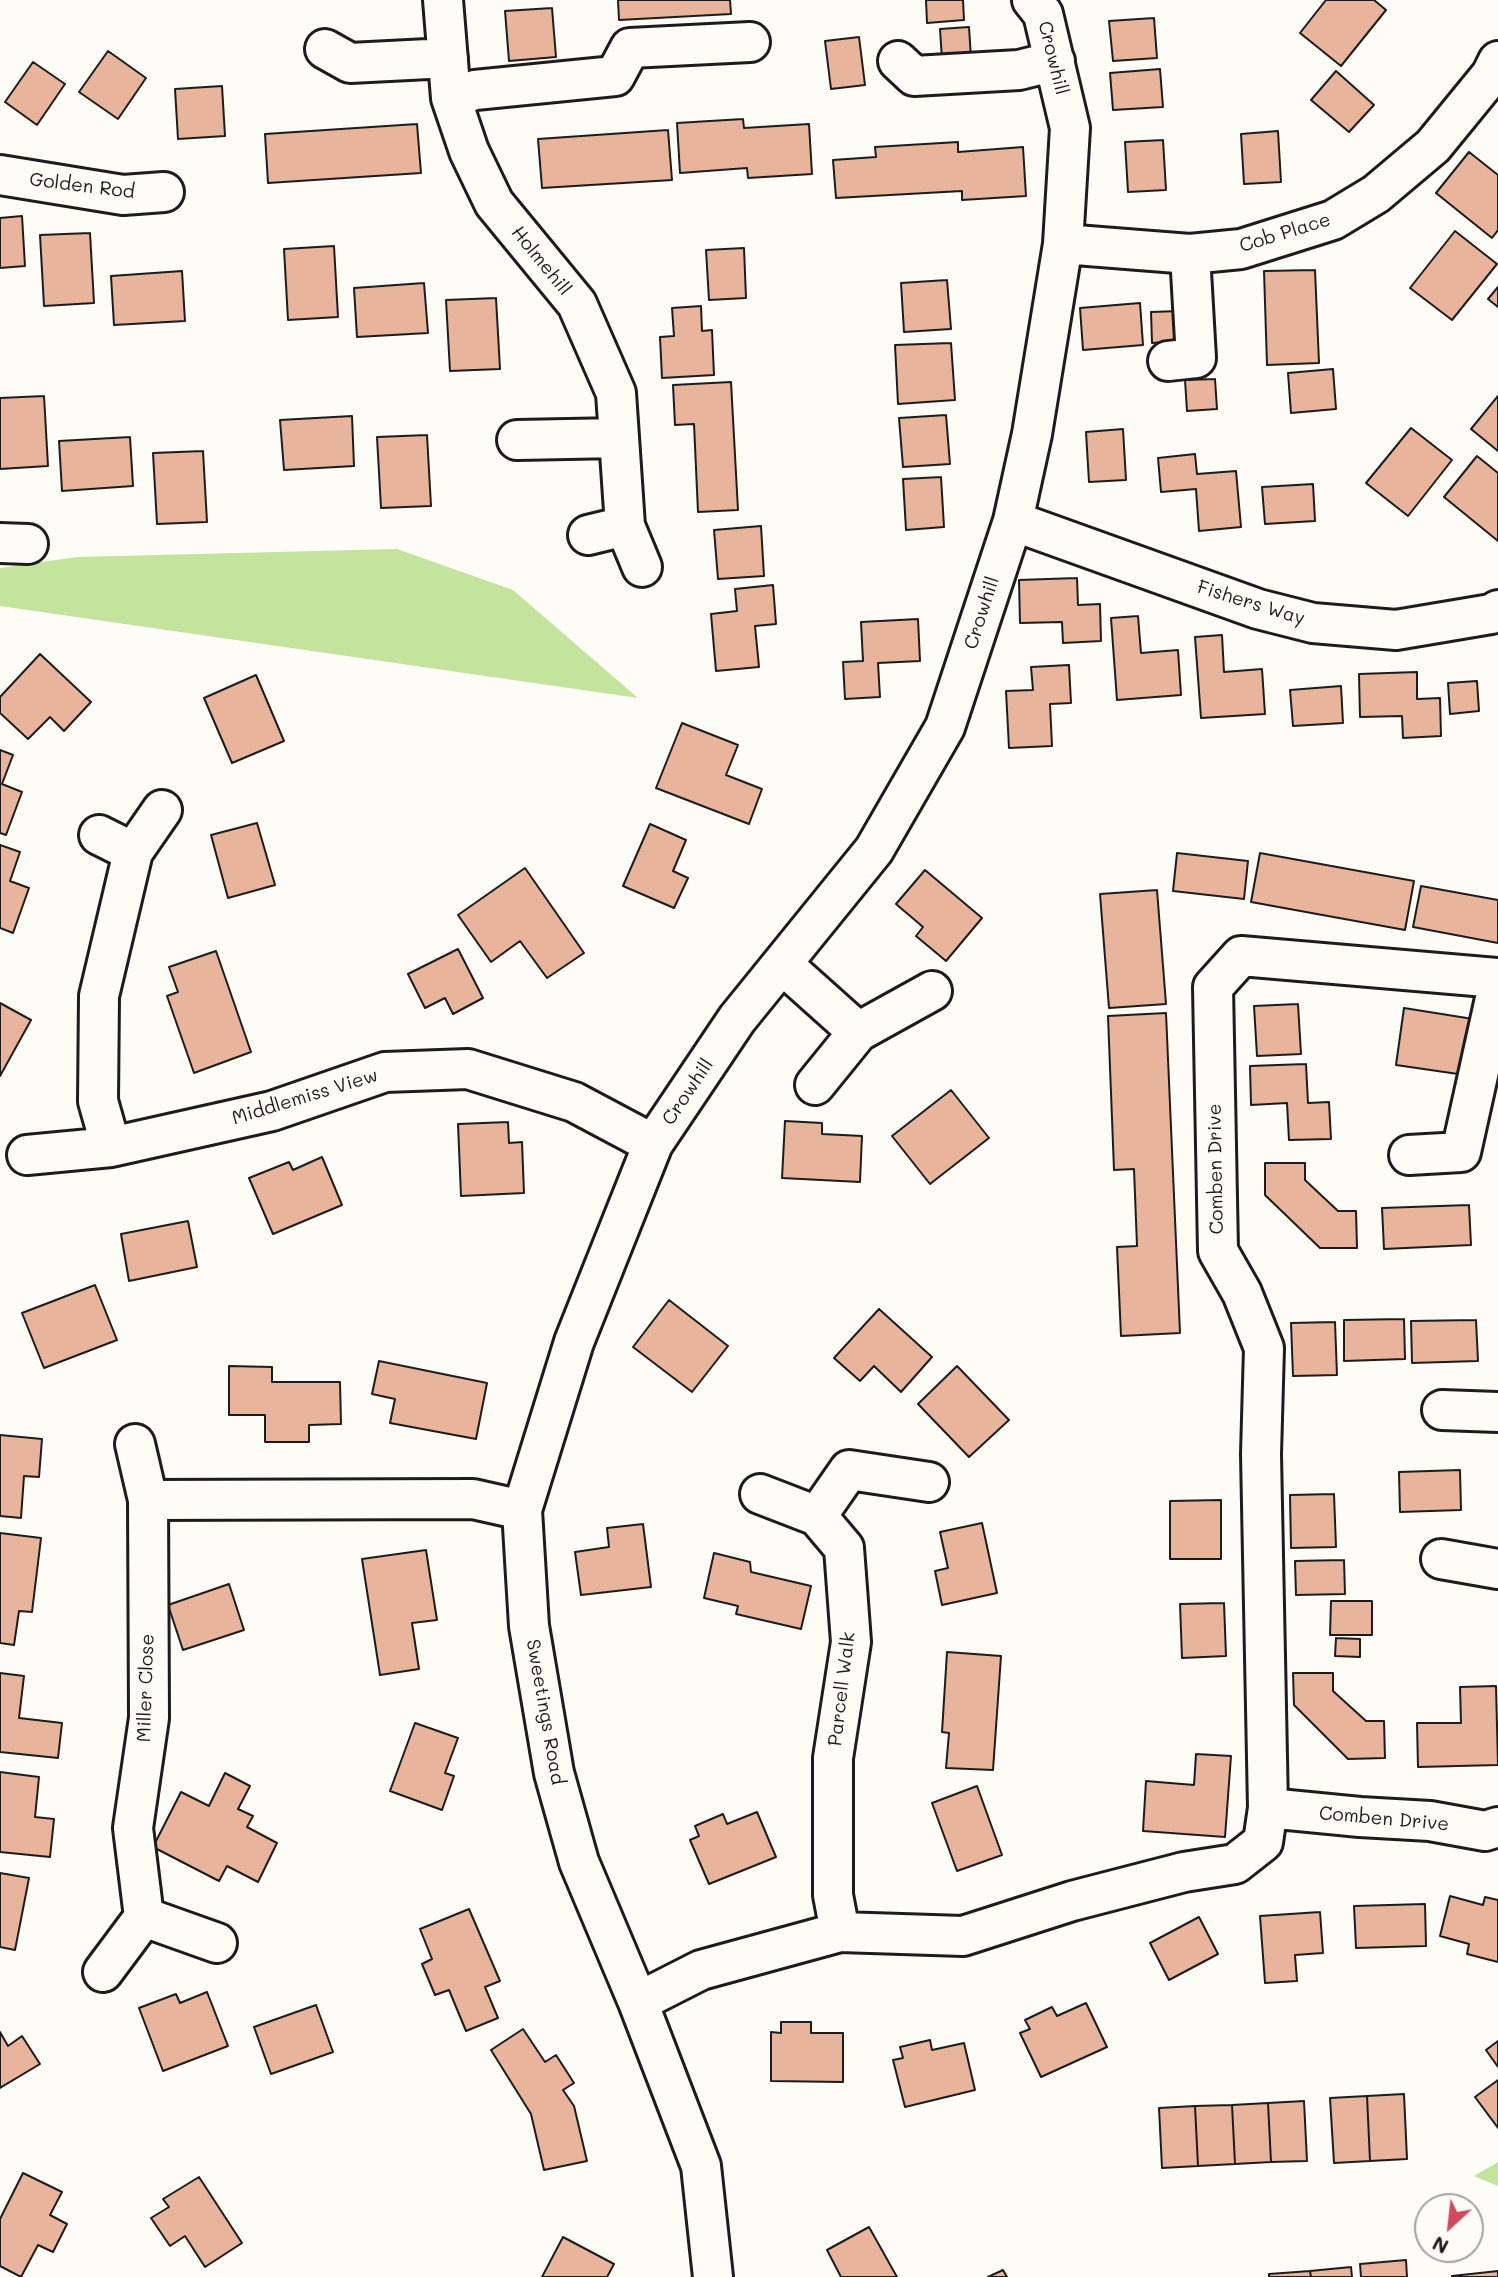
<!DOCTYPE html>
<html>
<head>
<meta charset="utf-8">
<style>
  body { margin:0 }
  #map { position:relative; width:1498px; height:2277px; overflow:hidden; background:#fdfcf7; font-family:Mali,sans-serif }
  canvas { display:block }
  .north { position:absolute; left:1414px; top:2193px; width:70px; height:70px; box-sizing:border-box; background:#fdfcf7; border:2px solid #a3a29f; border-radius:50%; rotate:207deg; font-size:19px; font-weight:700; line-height:28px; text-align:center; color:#1c1c1c }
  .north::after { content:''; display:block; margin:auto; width:24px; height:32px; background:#d1495b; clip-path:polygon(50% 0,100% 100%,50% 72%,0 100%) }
</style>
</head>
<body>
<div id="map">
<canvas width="1498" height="2277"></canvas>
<div class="north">N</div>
</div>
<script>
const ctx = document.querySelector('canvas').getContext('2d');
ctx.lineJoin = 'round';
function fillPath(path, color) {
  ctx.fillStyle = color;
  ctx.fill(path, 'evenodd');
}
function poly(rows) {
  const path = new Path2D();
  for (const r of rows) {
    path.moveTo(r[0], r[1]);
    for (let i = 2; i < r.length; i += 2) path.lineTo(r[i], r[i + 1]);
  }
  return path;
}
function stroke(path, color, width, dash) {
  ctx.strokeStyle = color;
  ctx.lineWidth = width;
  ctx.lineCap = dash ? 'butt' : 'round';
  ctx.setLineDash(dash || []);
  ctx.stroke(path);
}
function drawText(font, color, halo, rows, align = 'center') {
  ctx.font = font + ' Mali,sans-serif';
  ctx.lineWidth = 7;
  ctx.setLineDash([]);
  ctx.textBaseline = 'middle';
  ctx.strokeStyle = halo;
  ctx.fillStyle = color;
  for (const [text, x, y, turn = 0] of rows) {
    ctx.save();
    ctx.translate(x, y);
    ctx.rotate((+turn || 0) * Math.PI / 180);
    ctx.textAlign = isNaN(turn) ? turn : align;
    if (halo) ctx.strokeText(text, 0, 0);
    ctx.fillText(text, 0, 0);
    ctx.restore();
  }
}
fillPath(poly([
  [397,549,513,590,638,698,0,606,0,568,77,557],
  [1498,2162,1498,2186,1474,2176]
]), '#c4e39c');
const building = poly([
  [618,0,730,0,731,14,619,20,618,0],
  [926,0,963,0,964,20,927,23,926,0],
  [1326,0,1374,0,1386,10,1341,66,1300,33,1326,0],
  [552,8,556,57,509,61,505,11,552,8],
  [1154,18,1157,58,1113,61,1109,21,1154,18],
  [969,27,971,58,942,60,940,29,969,27],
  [859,37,865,85,831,89,825,41,859,37],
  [108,51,146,78,118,119,79,92,108,51],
  [33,62,65,84,37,125,5,102,33,62],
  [1160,69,1163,107,1113,110,1110,73,1160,69],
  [1336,71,1374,105,1349,132,1311,100,1336,71],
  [222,86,225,136,178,139,175,89,222,86],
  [743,119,744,128,809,124,812,174,748,178,747,168,680,173,677,123,743,119],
  [417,124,421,173,268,183,265,134,417,124],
  [668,130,672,180,542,188,538,139,668,130],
  [1278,131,1281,182,1244,184,1241,134,1278,131],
  [1163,140,1166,190,1128,192,1125,142,1163,140],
  [958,142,958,152,1023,147,1026,196,962,200,962,191,836,198,833,160,876,157,875,147,958,142],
  [1469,152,1498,175,1498,230,1492,238,1436,193,1469,152],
  [22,216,25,266,0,268,0,218,22,216],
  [1455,231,1497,264,1452,320,1410,288,1455,231],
  [90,233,94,303,44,306,40,235,90,233],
  [334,246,338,317,288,320,284,249,334,246],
  [744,248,746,298,709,300,706,250,744,248],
  [1315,270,1319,363,1267,365,1264,271,1315,270],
  [182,271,185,321,114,325,111,276,182,271],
  [947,280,951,329,904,332,901,283,947,280],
  [424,283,428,333,357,337,354,288,424,283],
  [1498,287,1498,307,1488,299,1498,287],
  [496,298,500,369,450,371,446,300,496,298],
  [1140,303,1143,345,1083,350,1080,308,1140,303],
  [701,306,702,331,712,330,714,375,662,378,660,337,674,336,672,308,701,306],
  [1179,311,1182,341,1152,343,1151,312,1179,311],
  [951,343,955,400,898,404,895,345,951,343],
  [1333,369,1336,409,1291,413,1288,373,1333,369],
  [1215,379,1217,409,1187,411,1185,380,1215,379],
  [731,382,738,510,698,512,694,424,675,425,673,385,731,382],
  [44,396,48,466,0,469,0,398,44,396],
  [1498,396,1498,451,1471,429,1498,396],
  [946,415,950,464,903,467,899,418,946,415],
  [352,416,354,466,284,470,280,420,352,416],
  [1411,428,1452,460,1408,516,1366,483,1411,428],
  [1123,429,1126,480,1089,482,1086,432,1123,429],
  [427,435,431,506,381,508,377,437,427,435],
  [130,437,133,486,62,491,59,441,130,437],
  [203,451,207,522,157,524,153,453,203,451],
  [1195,454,1197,474,1236,471,1241,527,1199,531,1196,489,1161,492,1158,458,1195,454],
  [1477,456,1498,473,1498,541,1444,497,1477,456],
  [941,477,944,527,906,530,903,479,941,477],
  [1313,484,1315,521,1265,524,1262,487,1313,484],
  [761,526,764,576,718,579,714,530,761,526],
  [1077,578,1078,605,1100,604,1101,641,1063,643,1062,622,1020,623,1019,580,1077,578],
  [773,585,776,624,755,626,759,667,716,671,711,614,737,611,735,589,773,585],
  [1138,616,1141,653,1178,650,1181,695,1117,700,1111,618,1138,616],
  [918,619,920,661,878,663,880,697,845,699,843,662,863,661,861,622,918,619],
  [1222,635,1224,672,1262,669,1265,714,1201,718,1195,637,1222,635],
  [40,654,91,702,64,731,50,717,28,739,0,713,0,697,40,654],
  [1069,665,1071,703,1050,704,1052,746,1009,748,1006,691,1033,690,1031,667,1069,665],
  [1417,672,1417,699,1440,698,1441,736,1403,738,1402,716,1360,717,1359,674,1417,672],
  [256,675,284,741,232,763,204,698,256,675],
  [1477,681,1479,711,1450,714,1448,683,1477,681],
  [1341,686,1343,723,1293,726,1290,690,1341,686],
  [682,723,738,745,726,775,762,789,749,824,656,788,682,723],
  [0,750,13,755,2,784,22,792,6,835,0,833,0,750],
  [257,823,275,885,228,898,211,835,257,823],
  [650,824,686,840,673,871,688,878,674,908,623,886,650,824],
  [0,845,20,852,10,881,29,888,13,933,0,928,0,845],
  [1177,853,1248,861,1244,899,1173,891,1177,853],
  [1260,853,1414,881,1405,930,1251,902,1260,853],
  [525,868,584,953,547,978,520,941,491,962,458,915,525,868],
  [925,870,982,918,946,961,916,936,923,927,896,904,925,870],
  [1421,886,1498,900,1498,943,1413,927,1421,886],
  [1157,890,1166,1004,1109,1008,1100,894,1157,890],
  [458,949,483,998,453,1014,445,998,425,1008,408,974,458,949],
  [216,951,251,1052,194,1073,167,996,178,992,169,967,216,951],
  [0,1003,31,1020,0,1076,0,1003],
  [1298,1004,1301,1054,1257,1056,1254,1006,1298,1004],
  [1404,1008,1473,1019,1465,1075,1396,1065,1404,1008],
  [1166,1013,1180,1333,1121,1336,1117,1247,1137,1246,1134,1169,1114,1170,1108,1016,1166,1013],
  [1306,1064,1308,1103,1329,1102,1331,1139,1289,1140,1287,1103,1251,1105,1250,1066,1306,1064],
  [951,1090,989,1138,930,1184,892,1136,951,1090],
  [785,1121,822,1123,822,1134,862,1136,860,1182,782,1178,785,1121],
  [508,1122,509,1143,522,1142,524,1193,461,1196,458,1124,508,1122],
  [322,1157,342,1205,273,1234,249,1178,289,1162,293,1170,322,1157],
  [1265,1163,1305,1163,1305,1180,1338,1211,1356,1211,1357,1248,1320,1248,1265,1195,1265,1163],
  [1469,1205,1471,1245,1384,1249,1382,1208,1469,1205],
  [188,1221,197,1267,129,1281,121,1234,188,1221],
  [95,1285,117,1340,44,1368,22,1313,95,1285],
  [669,1300,728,1346,692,1392,633,1347,669,1300],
  [879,1309,932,1357,901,1392,874,1366,860,1381,834,1358,879,1309],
  [1404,1319,1405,1359,1344,1361,1344,1320,1404,1319],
  [1476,1320,1478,1361,1412,1363,1411,1321,1476,1320],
  [1335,1322,1337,1375,1293,1376,1291,1323,1335,1322],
  [379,1361,487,1383,476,1439,390,1423,395,1399,372,1394,379,1361],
  [229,1366,272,1367,272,1382,340,1382,341,1424,309,1425,309,1442,265,1442,265,1415,229,1415,229,1366],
  [957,1366,1009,1420,969,1457,918,1404,957,1366],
  [0,1435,42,1439,39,1477,24,1476,21,1518,0,1516,0,1435],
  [1460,1470,1461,1510,1400,1512,1399,1472,1460,1470],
  [1334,1494,1336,1547,1291,1548,1290,1495,1334,1494],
  [1221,1500,1221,1559,1170,1559,1170,1501,1221,1500],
  [982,1523,997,1593,942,1605,935,1571,948,1568,940,1532,982,1523],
  [643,1524,651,1587,581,1595,575,1552,609,1547,607,1528,643,1524],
  [0,1533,41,1538,32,1612,19,1611,14,1645,0,1643,0,1533],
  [426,1550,437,1620,412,1623,419,1669,380,1675,362,1559,426,1550],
  [714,1553,750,1562,751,1572,811,1586,801,1629,736,1614,738,1606,704,1598,714,1553],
  [1344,1560,1345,1594,1296,1595,1295,1561,1344,1560],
  [229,1584,244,1630,183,1650,168,1605,229,1584],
  [1331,1601,1372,1601,1372,1635,1330,1635,1331,1601],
  [1224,1603,1226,1656,1182,1658,1180,1604,1224,1603],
  [1336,1638,1360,1639,1360,1657,1335,1656,1336,1638],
  [947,1652,1001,1656,993,1770,946,1768,949,1733,942,1732,947,1652],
  [0,1673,24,1676,19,1718,62,1723,58,1758,0,1752,0,1673],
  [1293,1673,1333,1673,1333,1691,1366,1721,1384,1721,1385,1758,1348,1759,1294,1705,1293,1673],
  [1496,1686,1498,1765,1418,1767,1417,1723,1461,1723,1460,1687,1496,1686],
  [415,1723,458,1738,445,1773,454,1776,442,1810,390,1791,415,1723],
  [1196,1754,1231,1756,1225,1837,1143,1831,1146,1781,1194,1785,1196,1754],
  [0,1772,39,1777,35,1817,54,1819,50,1857,0,1852,0,1772],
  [225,1773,250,1786,238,1809,253,1816,247,1827,277,1843,258,1882,227,1866,219,1881,153,1847,181,1792,209,1806,225,1773],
  [977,1786,1002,1855,957,1871,932,1803,977,1786],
  [757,1812,776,1857,709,1884,690,1840,699,1836,695,1826,723,1814,727,1824,757,1812],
  [0,1873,29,1878,15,1950,0,1947,0,1873],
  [1450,1896,1483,1905,1485,1897,1498,1900,1498,1962,1467,1954,1469,1944,1440,1936,1450,1896],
  [1425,1904,1426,1946,1356,1948,1354,1906,1425,1904],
  [469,1909,500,1981,485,1987,498,2018,466,2031,449,1990,435,1995,422,1964,432,1959,420,1929,469,1909],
  [1320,1912,1323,1953,1295,1955,1297,1981,1265,1983,1260,1916,1320,1912],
  [1199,1917,1218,1954,1169,1980,1150,1943,1199,1917],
  [207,1992,228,2046,163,2071,139,2008,176,1994,180,2003,207,1992],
  [1086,2003,1107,2047,1041,2077,1020,2033,1030,2029,1025,2020,1052,2007,1057,2016,1086,2003],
  [316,2005,333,2052,271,2074,254,2027,316,2005],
  [781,2022,811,2022,811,2033,843,2033,843,2082,771,2081,771,2032,781,2033,781,2022],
  [523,2029,545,2062,556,2055,574,2083,563,2090,574,2106,587,2161,544,2170,531,2114,491,2050,523,2029],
  [0,2032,8,2046,22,2036,40,2064,0,2088,0,2032],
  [930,2040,932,2050,964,2043,975,2090,905,2107,893,2060,903,2058,900,2047,930,2040],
  [1498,2041,1498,2067,1486,2050,1498,2041],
  [1498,2080,1498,2128,1475,2097,1498,2080],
  [1404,2094,1407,2159,1370,2161,1367,2096,1404,2094],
  [1367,2096,1370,2161,1334,2163,1330,2098,1367,2096],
  [1304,2101,1307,2161,1271,2162,1268,2103,1304,2101],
  [1268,2103,1271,2162,1235,2164,1232,2105,1268,2103],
  [1232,2105,1235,2164,1198,2166,1195,2106,1232,2105],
  [1195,2106,1198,2166,1162,2168,1159,2108,1195,2106],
  [23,2173,62,2192,50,2215,67,2224,53,2252,38,2245,21,2277,0,2266,0,2219,23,2173],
  [199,2177,242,2243,205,2267,185,2236,170,2246,151,2218,169,2207,163,2199,199,2177],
  [869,2227,897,2277,841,2277,827,2250,869,2227],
  [563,2237,614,2264,607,2277,542,2277,563,2237],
  [1406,2260,1407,2277,1361,2277,1360,2264,1406,2260],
  [1351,2267,1352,2277,1311,2277,1310,2271,1351,2267],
  [1003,2270,1007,2277,988,2277,1003,2270],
  [1310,2271,1311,2277,1269,2277,1269,2274,1310,2271],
  [1498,2271,1498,2277,1452,2277,1452,2276,1498,2271]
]);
fillPath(building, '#e9b49c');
stroke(building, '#1c1c1c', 2);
const minor = poly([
  [443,0,451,98,469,151,494,203,577,304,616,393,625,526,642,567],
  [325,49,350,63,448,58],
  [898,61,914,76,1019,70,1055,61],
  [451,98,475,90,615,76,630,48,750,42],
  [0,175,123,195,164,192],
  [1063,244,1190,254,1241,249,1333,220,1376,194,1433,146,1491,75,1498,61],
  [1168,361,1196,358,1190,254],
  [517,440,619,438],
  [1013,521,1258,609,1313,623,1396,630,1491,614,1498,610],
  [588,535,625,526],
  [0,543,28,544],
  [99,835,133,852],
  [782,964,858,1032],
  [815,1085,858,1032,932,991],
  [111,1147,98,1101,99,996,133,852,162,810],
  [27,1155,111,1147,272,1111,385,1072,468,1069,574,1102,653,1144],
  [1409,1155,1461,1152,1498,985],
  [1442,1410,1498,1412],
  [135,1444,148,1500,149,1718,133,1828,144,1917,217,1943],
  [760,1494,817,1516,844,1548,851,1642,833,1758,833,1895,840,1932],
  [148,1500,473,1499,522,1510],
  [817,1516,849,1470,929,1482],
  [1441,1559,1498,1569],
  [1268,1808,1360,1817,1430,1821,1485,1831,1498,1827],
  [103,1972,144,1917],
  [638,2002,701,1970,840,1932,963,1936,1072,1901,1184,1872,1235,1864,1263,1842,1268,1808,1261,1454,1264,1348,1242,1293,1218,1251,1213,987,1241,956,1498,978],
  [713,2277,701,2166,638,2002,579,1862,554,1773,529,1626,522,1510,574,1342,653,1144,737,1019,874,850,945,727,1013,521,1032,434,1063,244,1070,128,1043,14,1032,0]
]);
stroke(minor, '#1c1c1c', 44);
stroke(minor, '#fdfcf7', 38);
drawText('19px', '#1c1c1c', '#fdfcf7', [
  ["Crowhill",1053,58,76],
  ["Golden Rod",82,186,7],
  ["Cob Place",1285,233,-17],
  ["Holmehill",541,261,51],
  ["Fishers Way",1251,603,17],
  ["Crowhill",982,613,-72],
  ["Crowhill",688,1092,-56],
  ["Middlemiss View",305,1097,-17],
  ["Comben Drive",1216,1169,-91],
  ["Miller Close",146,1688,-88],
  ["Parcell Walk",842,1689,-83],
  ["Sweetings Road",545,1712,80],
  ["Comben Drive",1384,1819,5]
]);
</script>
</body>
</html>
